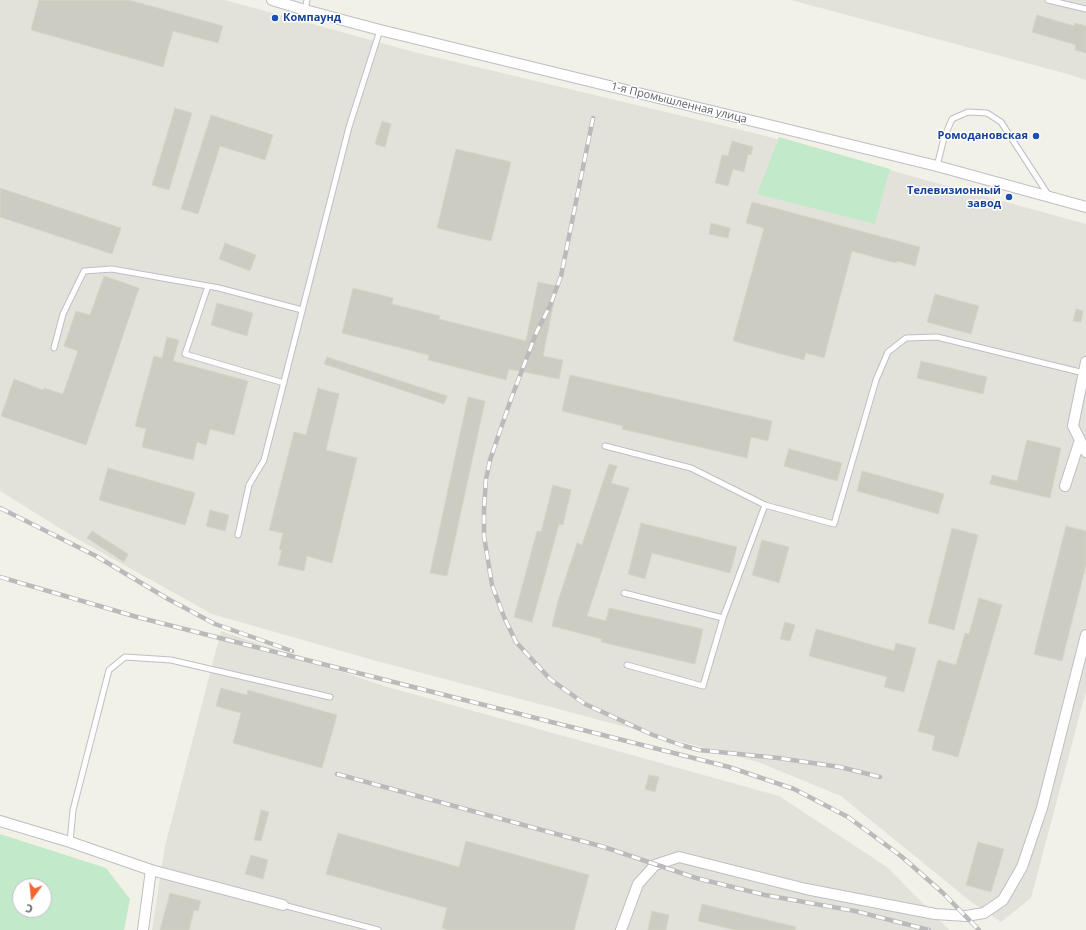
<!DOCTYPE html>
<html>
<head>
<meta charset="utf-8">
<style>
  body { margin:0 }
  #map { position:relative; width:1086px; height:930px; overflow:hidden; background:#f1f1e7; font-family:"Open Sans",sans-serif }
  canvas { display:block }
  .north { position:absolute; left:12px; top:878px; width:40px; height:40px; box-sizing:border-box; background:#fff; border:1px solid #bfc0c3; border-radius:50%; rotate:195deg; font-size:11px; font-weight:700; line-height:16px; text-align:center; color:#5e6168 }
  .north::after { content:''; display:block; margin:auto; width:14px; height:18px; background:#f2652d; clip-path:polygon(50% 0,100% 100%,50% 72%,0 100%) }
</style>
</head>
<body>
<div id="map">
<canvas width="1086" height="930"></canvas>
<div class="north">С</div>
</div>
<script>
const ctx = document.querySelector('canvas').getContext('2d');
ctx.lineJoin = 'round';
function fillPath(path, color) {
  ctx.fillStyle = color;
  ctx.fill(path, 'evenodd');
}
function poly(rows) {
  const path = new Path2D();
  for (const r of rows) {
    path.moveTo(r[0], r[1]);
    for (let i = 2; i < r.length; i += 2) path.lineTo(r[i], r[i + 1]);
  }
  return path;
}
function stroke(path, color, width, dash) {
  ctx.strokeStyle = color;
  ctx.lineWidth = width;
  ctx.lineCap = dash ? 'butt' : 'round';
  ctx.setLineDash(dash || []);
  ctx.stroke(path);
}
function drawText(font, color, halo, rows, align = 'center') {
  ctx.font = font + ' "Open Sans",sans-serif';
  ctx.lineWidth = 3;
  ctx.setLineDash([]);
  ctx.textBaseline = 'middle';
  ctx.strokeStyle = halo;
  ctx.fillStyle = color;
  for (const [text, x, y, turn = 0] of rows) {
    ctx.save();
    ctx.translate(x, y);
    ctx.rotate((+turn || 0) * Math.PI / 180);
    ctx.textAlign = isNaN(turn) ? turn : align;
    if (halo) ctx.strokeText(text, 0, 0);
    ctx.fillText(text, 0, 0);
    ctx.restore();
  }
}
fillPath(poly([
  [0,0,225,0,414,52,758,134,1086,224,1086,691,1031,898,1001,922,970,901,841,796,758,762,373,660,212,614,74,537,0,491],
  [791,0,1086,0,1086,80,1064,73],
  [221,631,384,686,779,796,887,867,949,930,152,930,165,846]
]), '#e2e2db');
fillPath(poly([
  [779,137,890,169,875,224,757,194],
  [0,834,106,868,130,899,124,930,0,930],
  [20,886,44,886,44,910,20,910]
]), '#c3e9cb');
const building = poly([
  [39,0,129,0,223,26,218,43,173,31,163,67,31,30,39,0],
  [1037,15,1074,26,1075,23,1086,26,1086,53,1075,50,1076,45,1032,32,1037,15],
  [175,108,192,113,169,190,152,185,175,108],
  [211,115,273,135,265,160,220,146,198,214,181,209,211,115],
  [382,121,391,124,385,147,375,144,382,121],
  [732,141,753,147,751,155,748,154,744,172,733,169,728,186,715,183,722,155,728,156,732,141],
  [456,149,511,162,491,241,437,228,456,149],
  [0,188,121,228,112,254,0,217,0,188],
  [752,202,920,247,915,266,897,261,896,263,852,251,824,358,806,353,804,360,733,341,764,228,746,223,752,202],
  [711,223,730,228,728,238,709,234,711,223],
  [225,243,256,255,250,271,219,259,225,243],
  [104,276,139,288,86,445,1,416,14,379,43,390,44,388,63,394,78,351,64,346,76,311,90,315,104,276],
  [538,282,557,286,543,356,563,360,559,379,509,369,506,380,428,360,429,355,342,333,353,288,393,298,392,304,440,316,439,319,526,341,538,282],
  [935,294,979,306,971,334,927,322,935,294],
  [217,303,253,313,247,336,211,325,217,303],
  [1076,309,1083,311,1081,322,1073,321,1076,309],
  [167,337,179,340,173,361,248,381,234,435,210,429,206,445,197,442,193,460,142,447,146,429,135,426,154,356,162,358,167,337],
  [327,357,447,396,444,404,324,364,327,357],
  [921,361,987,377,983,394,917,378,921,361],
  [570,375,772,421,768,441,751,437,747,458,622,429,623,426,562,411,570,375],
  [318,388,339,394,326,450,357,458,332,563,307,556,304,571,278,565,282,550,279,550,283,533,269,530,294,432,306,435,318,388],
  [468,397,485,401,447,576,430,573,468,397],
  [1027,440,1061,448,1050,498,990,484,992,475,1017,481,1027,440],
  [789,449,842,463,837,481,784,466,789,449],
  [609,464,617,466,611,483,629,488,587,616,606,621,609,608,703,629,695,664,601,642,602,639,552,626,558,601,577,543,582,545,609,464],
  [108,468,195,493,185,525,99,500,108,468],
  [862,471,944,494,938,514,857,491,862,471],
  [553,485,571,490,563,525,559,524,532,622,514,617,537,531,541,532,553,485],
  [210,510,229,515,225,531,206,526,210,510],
  [641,523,737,547,730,573,652,553,645,579,628,574,641,523],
  [1066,526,1086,531,1086,565,1062,661,1034,654,1066,526],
  [952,528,978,535,954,630,928,623,952,528],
  [92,531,128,554,124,562,87,538,92,531],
  [762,540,789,547,779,583,752,575,762,540],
  [979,598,1002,605,958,757,932,750,935,736,918,731,938,660,956,665,965,633,969,634,979,598],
  [785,622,795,625,790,641,780,639,785,622],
  [816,629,894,651,896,643,916,648,904,692,884,687,887,677,809,656,816,629],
  [221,688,247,695,248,690,337,715,322,768,233,743,241,713,216,706,221,688],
  [649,775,659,777,655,792,645,789,649,775],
  [261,810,269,812,261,841,254,840,261,810],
  [338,833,459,867,466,841,589,875,574,930,448,930,442,928,447,908,326,874,338,833],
  [978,842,1004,849,991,892,966,885,978,842],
  [251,855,268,860,263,879,245,874,251,855],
  [170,893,201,901,198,911,194,910,189,930,160,930,170,893],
  [702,904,796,927,795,930,735,930,698,921,702,904],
  [652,911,669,915,666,930,648,930,652,911]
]);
fillPath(building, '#ccccc3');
stroke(building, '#d6d5c5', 1);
const service = poly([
  [1048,0,1086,9],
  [305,10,307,0],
  [937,166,944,138,952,119,968,112,987,113,1001,122,1049,196],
  [208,286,185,354,284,383],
  [54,348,63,314,84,271,112,269,219,288,302,310],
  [605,446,691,468,765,505,834,524,876,380,888,352,906,338,937,337,1084,373],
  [238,535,249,485,264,460,349,127,380,30],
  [624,593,723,618,765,505],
  [627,665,703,686,723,618],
  [70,842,73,810,109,670,125,657,171,660,330,697],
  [283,905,378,930]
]);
const minor = poly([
  [272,0,305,10,380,30,937,166,1086,207],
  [1086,362,1073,426,1086,452],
  [1065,486,1080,440],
  [0,821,70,842,151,870,283,905],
  [143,930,151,870],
  [621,930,638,884,655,865,679,857,806,889,935,914,966,916,984,913,1003,900,1022,867,1042,808,1086,635]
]);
stroke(service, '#bebfc6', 7);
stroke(minor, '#bebfc6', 12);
stroke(service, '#fff', 5);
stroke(minor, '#fff', 10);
const rail = poly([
  [593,118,561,276,550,306,537,331,511,399,490,460,486,479,484,509,484,536,492,585,504,617,516,642,550,679,585,704,653,735,681,745,699,750,778,758,840,767,880,777],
  [0,508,96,556,168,599,215,624,292,651],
  [0,577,137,617,729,767,794,789,848,817,901,856,943,893,979,930],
  [337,774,604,847,696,878,765,895,855,911,929,930]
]);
stroke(rail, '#bababb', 4.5);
stroke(rail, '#fff', 3, [9]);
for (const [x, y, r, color] of [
  [275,18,4,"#1a4fb4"],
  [1036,136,4,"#1a4fb4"],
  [1009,197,4,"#1a4fb4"]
]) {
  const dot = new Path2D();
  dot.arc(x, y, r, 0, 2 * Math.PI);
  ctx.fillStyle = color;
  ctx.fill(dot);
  stroke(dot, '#fff', 1.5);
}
drawText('bold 11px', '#164399', '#fff', [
  ["Компаунд",283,18,"left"],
  ["Ромодановская",1028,136],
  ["Телевизионный",1001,191],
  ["завод",1001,204]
], 'right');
drawText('11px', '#5e6168', '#fff', [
  ["1-я Промышленная улица",679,103,14]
]);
</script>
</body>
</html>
